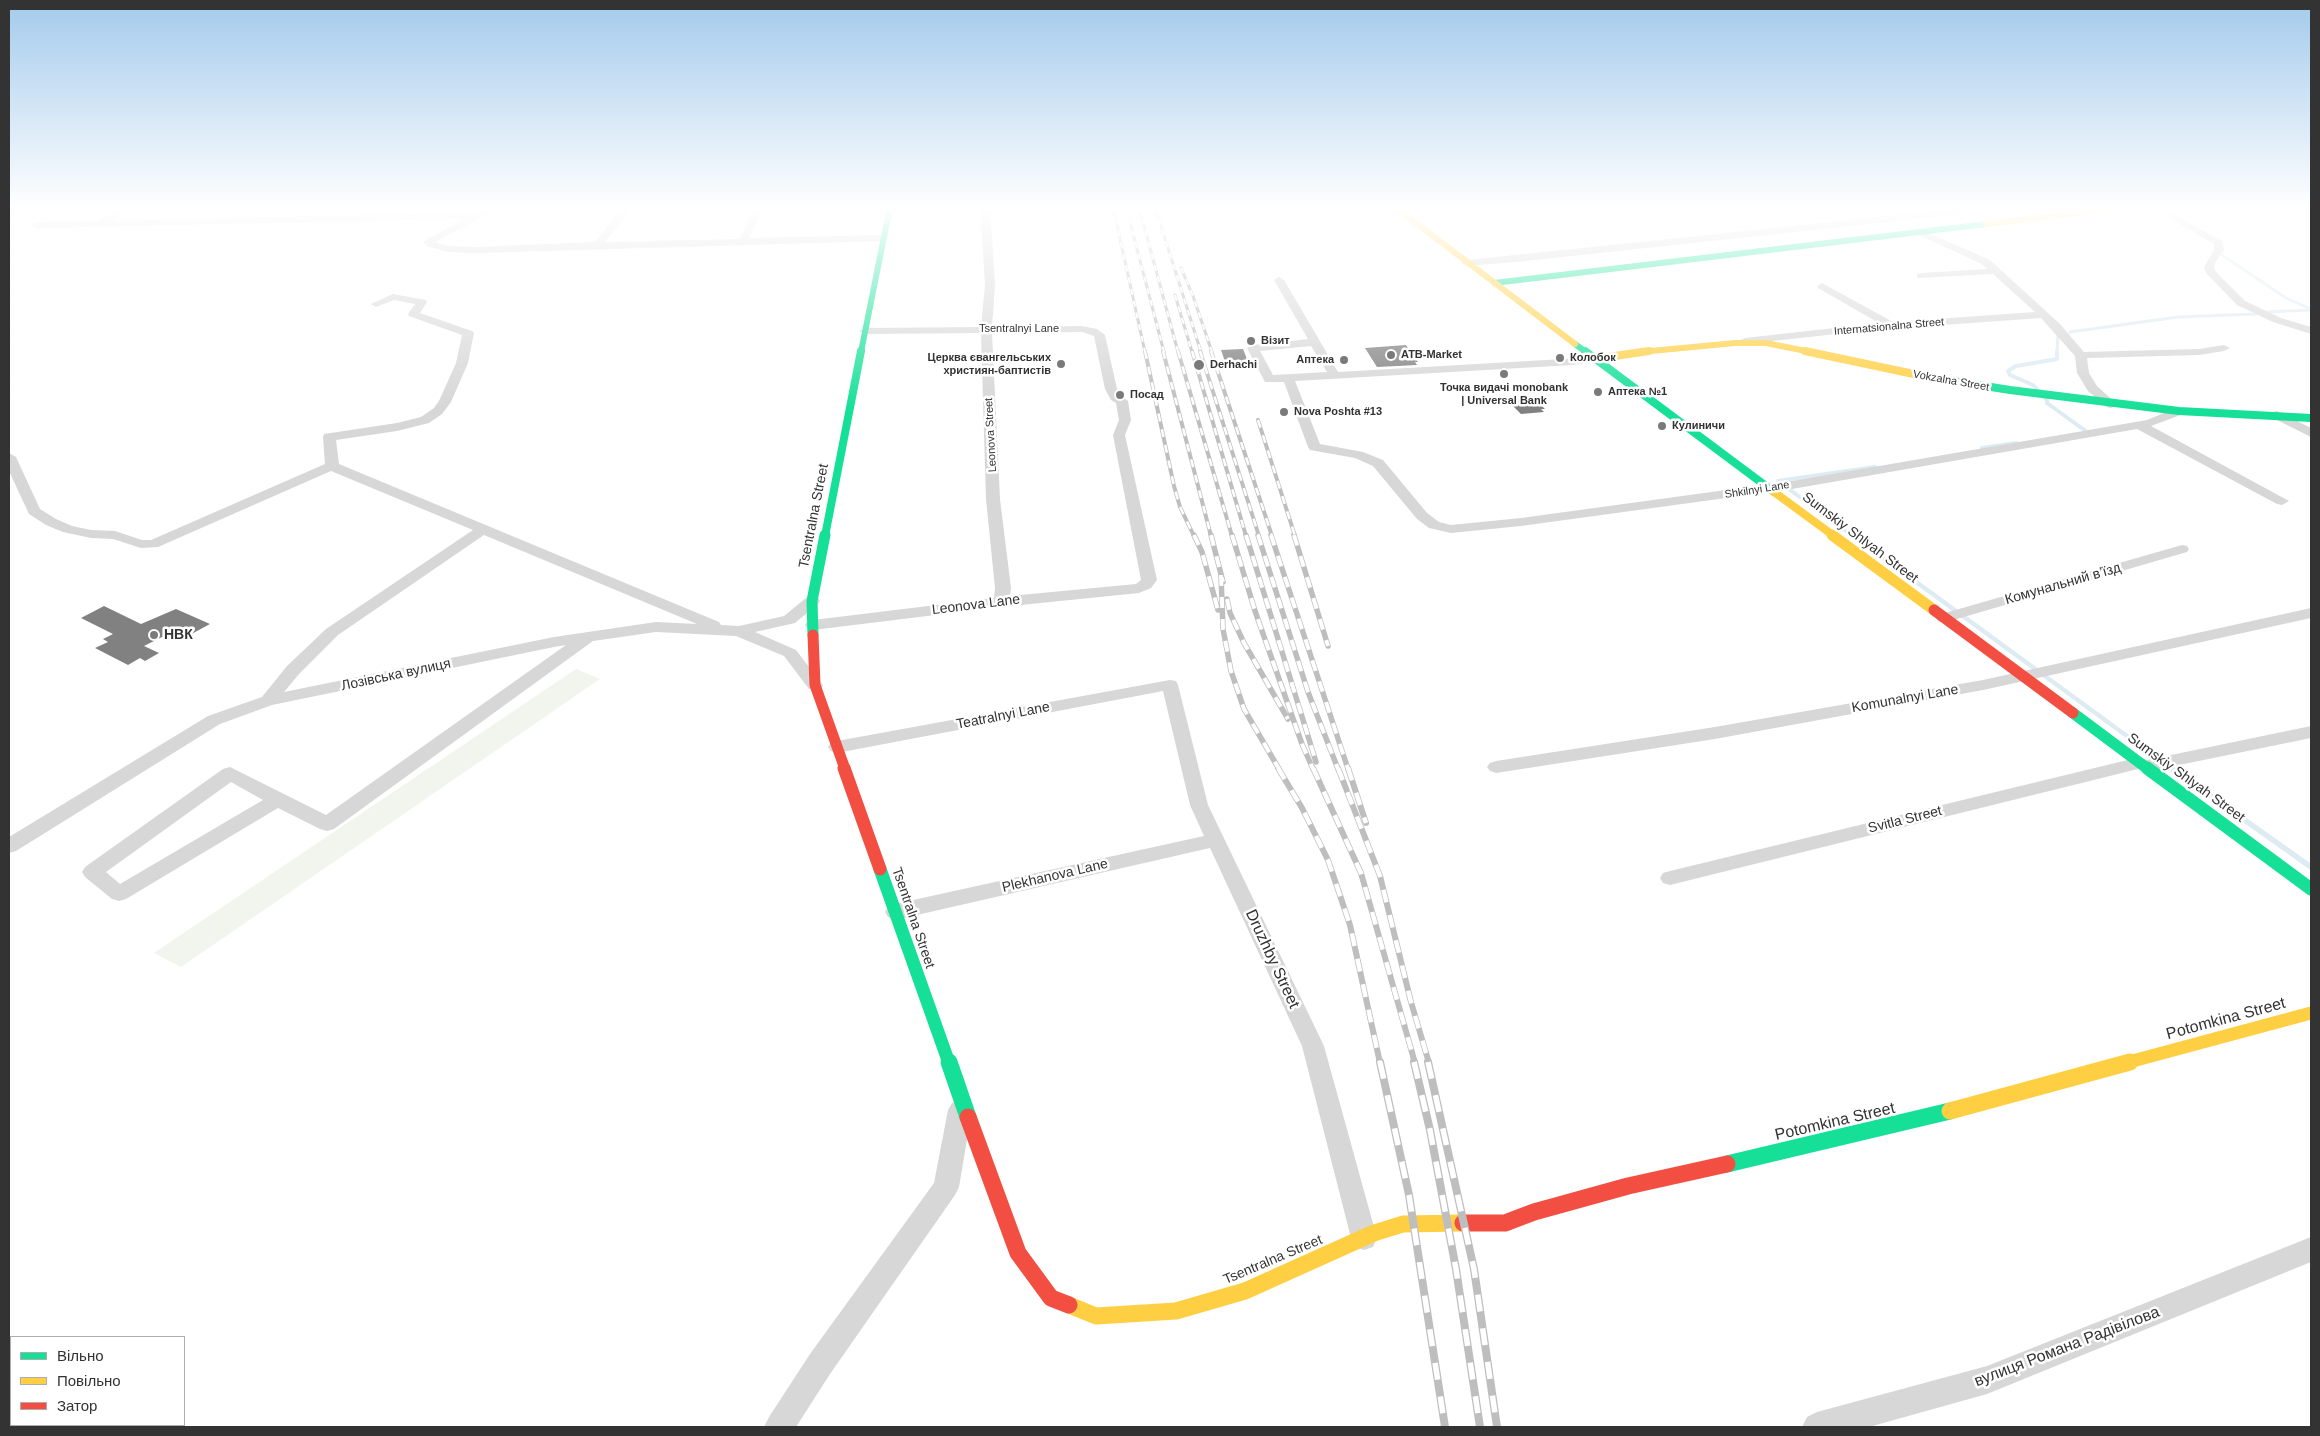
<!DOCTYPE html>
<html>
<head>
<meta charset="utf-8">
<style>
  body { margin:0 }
  #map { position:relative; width:2320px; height:1436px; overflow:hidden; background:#fff; font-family:Arial,sans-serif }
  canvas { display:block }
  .frame { position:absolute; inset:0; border:10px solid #333; pointer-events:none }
  .legend { position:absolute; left:10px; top:1336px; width:175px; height:90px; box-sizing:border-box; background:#fff; border:1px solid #adadad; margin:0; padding:6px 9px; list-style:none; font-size:15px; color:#333 }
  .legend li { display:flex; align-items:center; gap:10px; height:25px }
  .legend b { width:25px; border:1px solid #adadad }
</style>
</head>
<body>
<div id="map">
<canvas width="2320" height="1436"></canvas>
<div class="frame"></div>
<ul class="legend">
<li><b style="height:6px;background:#16e098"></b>Вільно</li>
<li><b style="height:6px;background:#ffcf43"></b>Повільно</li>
<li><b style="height:6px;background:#f24e42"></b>Затор</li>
</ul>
</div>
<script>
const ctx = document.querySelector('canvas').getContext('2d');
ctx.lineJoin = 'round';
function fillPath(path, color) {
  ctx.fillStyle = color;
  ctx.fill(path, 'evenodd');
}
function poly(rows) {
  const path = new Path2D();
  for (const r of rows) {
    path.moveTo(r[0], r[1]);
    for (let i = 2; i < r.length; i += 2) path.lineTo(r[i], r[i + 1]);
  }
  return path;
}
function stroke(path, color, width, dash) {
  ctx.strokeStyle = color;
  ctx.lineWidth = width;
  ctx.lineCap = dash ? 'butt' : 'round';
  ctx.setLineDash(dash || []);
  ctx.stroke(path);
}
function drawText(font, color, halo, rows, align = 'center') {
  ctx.font = font + ' Arial,sans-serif';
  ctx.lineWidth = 5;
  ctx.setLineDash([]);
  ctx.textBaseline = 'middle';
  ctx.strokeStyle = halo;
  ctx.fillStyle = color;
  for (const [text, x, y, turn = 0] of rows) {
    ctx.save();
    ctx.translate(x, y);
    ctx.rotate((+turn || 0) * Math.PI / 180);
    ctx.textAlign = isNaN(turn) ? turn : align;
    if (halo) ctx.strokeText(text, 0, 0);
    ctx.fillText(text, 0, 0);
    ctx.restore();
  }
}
fillPath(poly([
  [576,669,600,679,181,967,154,953]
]), '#f1f5ed');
stroke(poly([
  [2222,255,2286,298,2311,309],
  [2268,312,2310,310],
  [2070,332,2178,317,2256,314],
  [2057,352,2058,333]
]), '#ddebf3', 3);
stroke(poly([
  [2057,351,2057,359,2016,366,2008,371,2010,375,2033,385,2047,400,2047,403,2087,432,2084,432],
  [1982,448,2016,443],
  [1853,536,1778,481,1875,467]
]), '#ddebf3', 4);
stroke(poly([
  [1852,535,2172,769]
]), '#ddebf3', 4.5);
stroke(poly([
  [2171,768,2311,867]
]), '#ddebf3', 5.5);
fillPath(poly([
  [1406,345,1418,362,1415,362,1417,365,1377,367,1365,348],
  [1243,349,1251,369,1228,370,1221,350],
  [1533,397,1545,409,1541,409,1544,412,1521,414,1507,400],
  [104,606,141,624,176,609,210,624,184,638,172,632,144,646,159,653,145,661,140,658,128,665,95,648,108,642,103,639,113,634,81,618]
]), '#818181');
fillPath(poly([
  [122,207,133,207,112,221,453,213,470,215,490,207,501,207,435,242,448,246,476,247,595,242,623,207,633,207,605,242,740,239,755,207,763,207,749,238,884,235,889,238,884,241,476,253,448,252,427,246,423,242,461,220,453,219,36,228,31,225,36,222,99,221,122,207],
  [980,207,990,207,995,285,992,327,1082,326,1097,329,1105,335,1117,389,1120,395,1128,401,1131,420,1125,435,1157,580,1151,588,1139,593,1001,607,813,630,807,628,805,625,807,622,813,620,994,598,995,588,986,499,981,333,865,334,859,331,865,328,981,327,985,285,980,207],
  [1082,332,1094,336,1105,389,1111,400,1116,403,1119,420,1113,435,1141,580,1136,584,1010,596,1011,588,1000,499,992,333,1082,332],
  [1976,207,2004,207,1999,210,1516,262,1467,266,1462,263,1467,260,1976,207],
  [2151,207,2161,207,2222,241,2224,250,2216,261,2214,267,2216,272,2245,301,2281,318,2311,327,2311,334,2273,322,2237,305,2206,273,2204,267,2214,250,2214,244,2151,207],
  [1917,228,1990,260,2060,324,2084,352,2199,349,2224,345,2230,348,2224,351,2199,355,2087,358,2089,373,2097,386,2117,404,2111,408,2107,407,2088,391,2077,373,2075,356,2041,318,1873,330,1745,344,1739,341,1745,338,1879,323,1818,288,1817,286,1822,283,1893,322,2035,312,1993,274,1917,278,1917,274,1921,273,1987,269,1982,264,1914,233,1912,231,1917,228],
  [1279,277,1284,280,1338,372,1598,357,1600,359,1598,361,1572,365,1295,381,1320,444,1363,452,1383,460,1427,513,1439,522,1451,525,1521,518,1792,481,2147,420,2179,407,2185,411,2183,414,2151,426,2289,501,2282,505,2277,504,2137,429,1792,489,1521,526,1451,533,1429,528,1417,519,1373,466,1355,458,1310,450,1308,447,1284,382,1265,382,1247,348,1253,345,1308,339,1274,280,1279,277],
  [1311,346,1327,372,1273,375,1260,351,1311,346],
  [393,294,426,300,427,302,420,313,472,331,474,333,468,363,451,402,442,414,429,423,397,431,336,440,339,464,719,622,721,625,739,626,784,616,806,598,818,598,820,601,818,604,795,623,755,632,796,650,823,685,821,689,809,689,784,656,736,636,656,632,593,641,334,829,327,831,320,829,278,808,126,899,119,901,112,899,85,877,82,872,85,867,223,769,230,767,326,815,566,645,554,647,272,705,220,724,16,851,9,853,9,837,208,716,262,697,287,666,326,629,473,530,331,471,158,547,141,548,113,539,91,538,63,532,46,525,29,514,9,471,9,453,16,457,40,509,56,519,72,526,91,530,115,531,142,540,151,540,325,464,323,437,324,434,397,423,421,417,434,408,439,401,456,363,462,335,409,316,408,314,415,304,394,300,376,307,371,304,393,294],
  [484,535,697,624,656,622,554,637,284,692,299,674,338,635,484,535],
  [231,782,263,800,120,884,106,872,231,782],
  [2277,411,2311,428,2311,437,2273,418,2271,415,2273,412,2277,411],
  [2182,545,2187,546,2189,549,2187,552,1950,621,1944,623,1938,621,1936,618,1938,615,2182,545],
  [2311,608,2311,618,1983,690,1715,739,1496,773,1490,771,1487,767,1490,763,1496,761,1715,727,1983,680,2311,608],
  [1170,680,1176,681,1178,685,1208,805,1324,1046,1377,1238,1373,1247,1364,1250,1355,1247,1351,1238,1302,1046,1210,848,895,920,888,917,885,912,888,907,895,904,1204,836,1190,805,1163,691,837,753,831,751,828,747,831,743,837,741,1170,680],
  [2311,726,2311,738,2145,772,2138,769,1670,885,1663,883,1660,878,1663,873,1670,871,2140,757,2147,760,2311,726],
  [960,1100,968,1103,972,1110,959,1187,955,1195,830,1374,796,1427,764,1427,769,1417,810,1354,934,1183,948,1110,952,1103,960,1100],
  [2311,1237,2311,1262,1987,1394,1869,1427,1802,1427,1807,1417,1817,1412,1987,1366,2311,1237]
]), '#d7d7d7');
stroke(poly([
  [1494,283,1986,224],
  [1575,344,1586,352],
  [861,352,890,207]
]), '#16e098', 6);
stroke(poly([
  [1585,351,1774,492],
  [1928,377,2010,390,2179,411,2311,418],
  [825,536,861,351]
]), '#16e098', 8);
stroke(poly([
  [813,635,812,601,825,535],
  [2073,713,2148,769]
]), '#16e098', 11);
stroke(poly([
  [2147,768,2311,889],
  [880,869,949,1063]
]), '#16e098', 13);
stroke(poly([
  [949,1062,968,1117],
  [1727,1164,1950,1111]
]), '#16e098', 17);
stroke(poly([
  [1395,207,1575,344],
  [1986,224,2128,207],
  [1640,352,1735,343,1766,343,1811,352]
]), '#ffcf43', 6);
stroke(poly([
  [1805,351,1928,377],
  [1594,359,1649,351],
  [1774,492,1834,536]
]), '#ffcf43', 8);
stroke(poly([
  [1832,535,1934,610]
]), '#ffcf43', 11);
stroke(poly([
  [2125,1063,2311,1013]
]), '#ffcf43', 13);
stroke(poly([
  [1950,1111,2130,1062],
  [1069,1305,1096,1316,1176,1311,1245,1291,1374,1233,1403,1224,1463,1223]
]), '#ffcf43', 17);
stroke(poly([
  [1934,610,2073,713],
  [813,635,815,685,845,769]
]), '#f24e42', 11);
stroke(poly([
  [844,768,880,869]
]), '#f24e42', 13);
stroke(poly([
  [968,1117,1018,1253,1051,1298,1069,1305],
  [1463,1223,1505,1223,1534,1212,1628,1186,1727,1164]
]), '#f24e42', 17);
const railFar4 = poly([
  [1113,207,1145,352],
  [1126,207,1164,352],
  [1139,207,1178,352],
  [1155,207,1201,352],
  [1181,268,1193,296,1212,352],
  [1175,295,1192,352]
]);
const railFar3 = poly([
  [1145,351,1174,486,1180,507,1194,536],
  [1163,351,1211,536],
  [1178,351,1232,536],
  [1192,351,1246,536],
  [1200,351,1259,536],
  [1211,351,1272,536],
  [1258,420,1295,536]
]);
const railFar2 = poly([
  [1194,535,1202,552,1218,610],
  [1211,535,1223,582],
  [1232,535,1255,611,1302,744,1313,769],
  [1246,535,1316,762],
  [1258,535,1308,692,1338,769],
  [1271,535,1348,769],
  [1294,535,1328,646],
  [1221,575,1223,629,1231,671,1244,709,1279,769],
  [1227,599,1230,613,1244,643,1288,719]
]);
const railFar1 = poly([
  [1278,768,1302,808,1328,860,1350,925,1380,1063],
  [1313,768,1361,873,1415,1063],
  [1338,768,1380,876,1411,1002,1429,1063],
  [1348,768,1366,823]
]);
const rail = poly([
  [1380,1062,1409,1195,1445,1427],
  [1414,1062,1430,1130,1456,1269,1480,1427],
  [1428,1062,1474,1269,1497,1427]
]);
stroke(railFar4, '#bebebe', 3);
stroke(railFar3, '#bebebe', 4);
stroke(railFar2, '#bebebe', 5.5);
stroke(railFar1, '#bebebe', 6);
stroke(rail, '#bebebe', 8);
stroke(railFar4, '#fff', 2, [6]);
stroke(railFar3, '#fff', 2.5, [8]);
stroke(railFar2, '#fff', 4, [11]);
stroke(railFar1, '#fff', 4.5, [13]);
stroke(rail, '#fff', 5.5, [17]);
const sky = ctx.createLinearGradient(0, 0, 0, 408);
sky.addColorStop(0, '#a3caec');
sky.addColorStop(0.51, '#fff');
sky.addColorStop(1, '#ffffff00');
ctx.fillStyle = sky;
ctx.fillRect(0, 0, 2320, 408);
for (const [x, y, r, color] of [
  [1251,341,5,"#7a7a7a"],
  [1391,355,5,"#7a7a7a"],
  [1560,358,5,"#7a7a7a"],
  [1344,360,5,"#7a7a7a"],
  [1061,364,5,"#7a7a7a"],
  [1199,365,6,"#7a7a7a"],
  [1504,374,5,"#7a7a7a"],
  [1598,392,5,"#7a7a7a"],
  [1120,395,5,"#7a7a7a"],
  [1284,412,5,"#7a7a7a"],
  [1662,426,5,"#7a7a7a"],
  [154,635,5,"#7a7a7a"]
]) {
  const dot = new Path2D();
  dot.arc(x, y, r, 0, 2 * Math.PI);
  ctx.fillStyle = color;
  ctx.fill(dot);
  stroke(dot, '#fff', 2);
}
drawText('11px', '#333', '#fff', [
  ["Internatsionalna Street",1889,327,-5],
  ["Tsentralnyi Lane",1019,329],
  ["Vokzalna Street",1951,381,10],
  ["Leonova Street",991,435,-93],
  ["Shkilnyi Lane",1757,490,-9]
]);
drawText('bold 11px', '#333', '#fff', [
  ["Візит",1261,341],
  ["ATB-Market",1401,355],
  ["Церква євангельських",1051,358,"right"],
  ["християн-баптистів",1051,371,"right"],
  ["Колобок",1570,358],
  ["Аптека",1334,360,"right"],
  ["Derhachi",1210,365],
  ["Точка видачі monobank",1504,388,"center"],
  ["| Universal Bank",1504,401,"center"],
  ["Аптека №1",1608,392],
  ["Посад",1130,395],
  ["Nova Poshta #13",1294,412],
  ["Кулиничи",1672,426]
], 'left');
drawText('14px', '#333', '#fff', [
  ["Tsentralna Street",814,516,-79],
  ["Sumskiy Shlyah Street",1860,538,37],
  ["Комунальний в’їзд",2063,584,-16],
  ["Leonova Lane",976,605,-7],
  ["Лозівська вулиця",396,675,-12],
  ["Komunalnyi Lane",1905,699,-10],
  ["Teatralnyi Lane",1003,716,-11],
  ["Sumskiy Shlyah Street",2186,778,36],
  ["Svitla Street",1905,820,-14],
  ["Plekhanova Lane",1055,876,-13],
  ["Tsentralna Street",913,918,71],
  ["Tsentralna Street",1273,1260,-23]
]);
drawText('bold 14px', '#333', '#fff', [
  ["НВК",164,635]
], 'left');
drawText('16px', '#333', '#fff', [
  ["Druzhby Street",1272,959,65],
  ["Potomkina Street",2226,1019,-15],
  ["Potomkina Street",1835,1122,-13],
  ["вулиця Романа Радівілова",2067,1347,-21]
]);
</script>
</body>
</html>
